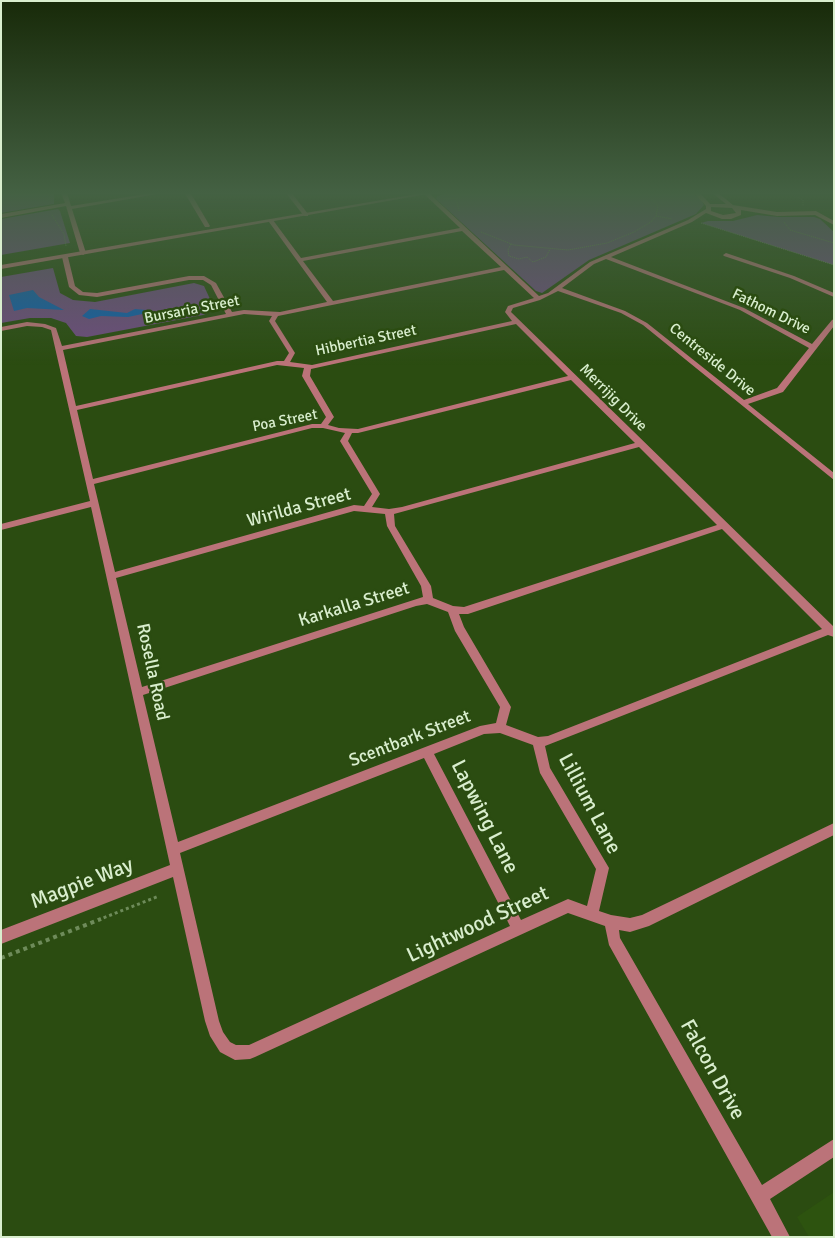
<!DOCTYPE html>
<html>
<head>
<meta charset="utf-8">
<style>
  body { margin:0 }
  #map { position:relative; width:835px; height:1238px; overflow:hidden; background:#2b4c11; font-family:Signika,sans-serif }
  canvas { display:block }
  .frame { position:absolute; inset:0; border:2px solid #d9eece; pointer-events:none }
</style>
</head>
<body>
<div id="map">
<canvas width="835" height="1238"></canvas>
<div class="frame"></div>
</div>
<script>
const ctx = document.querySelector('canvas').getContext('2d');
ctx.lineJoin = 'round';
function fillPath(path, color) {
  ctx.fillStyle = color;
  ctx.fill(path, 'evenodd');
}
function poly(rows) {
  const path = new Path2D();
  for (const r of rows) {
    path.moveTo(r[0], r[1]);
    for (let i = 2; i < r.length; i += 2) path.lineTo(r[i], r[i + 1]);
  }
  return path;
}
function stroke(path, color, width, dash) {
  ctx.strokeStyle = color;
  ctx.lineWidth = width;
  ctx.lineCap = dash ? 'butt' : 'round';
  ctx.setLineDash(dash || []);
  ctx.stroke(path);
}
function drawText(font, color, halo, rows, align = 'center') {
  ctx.font = font + ' Signika,sans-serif';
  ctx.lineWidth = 5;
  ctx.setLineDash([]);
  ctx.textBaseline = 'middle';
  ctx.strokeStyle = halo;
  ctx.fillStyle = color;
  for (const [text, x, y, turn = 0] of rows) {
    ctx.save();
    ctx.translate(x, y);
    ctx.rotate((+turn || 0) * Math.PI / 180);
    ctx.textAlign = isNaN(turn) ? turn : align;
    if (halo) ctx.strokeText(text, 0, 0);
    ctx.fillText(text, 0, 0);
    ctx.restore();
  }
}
fillPath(poly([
  [834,1192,834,1237,809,1237,797,1217]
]), '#2d530f');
fillPath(poly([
  [1,192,54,192,54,204,1,213],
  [451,192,691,192,701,199,704,205,696,214,589,260,542,293,536,291,436,199,437,196],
  [58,209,60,211,70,243,1,255,1,219],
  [757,215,779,217,814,217,820,219,834,232,834,265,701,223,708,221,733,221],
  [53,268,60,293,73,300,95,302,194,283,204,286,215,310,203,315,87,337,76,336,66,323,51,318,30,318,1,323,1,277]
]), '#6f4c80');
fillPath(poly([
  [33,290,39,297,64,310,27,308,14,311,9,295],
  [90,309,127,313,135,309,146,310,147,313,128,317,101,316,89,319,82,316]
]), '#145ead');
stroke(poly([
  [645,192,658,206,656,216],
  [787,192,803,200,803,206],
  [444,199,456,198],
  [49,200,50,192],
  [459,211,456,198,471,192],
  [52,215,64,234,66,246],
  [784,222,790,230,834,243],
  [701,223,834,265],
  [481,232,514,245,568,250,607,243,634,232,651,222,656,216,672,219],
  [511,244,508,250,509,256,519,259,527,257,533,262,546,257,550,249]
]), '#6e8b5a', 1, [1, 1]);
stroke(poly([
  [98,920,159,896]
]), '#6e8b5a', 3, [3, 3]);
stroke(poly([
  [1,958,101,919]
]), '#6e8b5a', 4, [4, 4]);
fillPath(poly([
  [61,192,67,192,71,206,157,192,169,192,72,209,86,253,83,255,80,253,66,206,1,218,1,214,65,203,61,192],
  [184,192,190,192,210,226,209,227,205,227,184,192],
  [285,192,291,192,308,214,308,216,304,216,285,192],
  [422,192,428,192,539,296,548,293,590,262,688,220,706,209,706,206,693,192,699,192,710,204,726,204,711,192,717,192,733,205,777,212,816,211,834,221,834,225,815,215,777,216,741,210,741,215,731,219,722,219,706,213,692,222,611,257,744,308,812,344,832,320,834,319,834,326,783,392,748,404,834,473,834,480,643,325,621,313,558,291,540,300,513,308,511,312,834,627,834,637,828,635,545,746,550,768,609,868,599,911,611,915,630,918,642,915,834,823,834,835,649,926,630,932,619,930,620,938,762,1185,834,1139,834,1157,770,1199,790,1237,772,1237,609,945,605,926,568,913,255,1057,250,1059,235,1060,220,1052,210,1036,205,1021,173,877,1,944,1,930,170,865,91,507,1,530,1,524,90,501,51,330,42,327,27,326,1,331,1,327,27,322,45,324,56,328,62,346,226,314,211,285,203,280,189,280,97,297,79,295,69,287,62,257,65,255,68,257,75,286,83,292,97,293,189,276,204,276,216,283,232,312,244,310,280,312,327,302,269,222,269,220,273,220,301,258,460,228,422,192],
  [711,207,732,208,736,213,723,215,711,211,711,207],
  [462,231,501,267,333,301,303,261,462,231],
  [606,259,740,310,809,348,777,388,744,400,647,323,625,311,562,288,594,264,606,259],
  [504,270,534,298,508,306,505,312,512,321,312,365,290,362,295,353,275,321,278,316,504,270],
  [244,314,272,316,269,321,289,353,284,361,277,361,76,406,63,350,244,314],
  [516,324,568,376,358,429,339,428,328,425,334,417,310,376,311,369,516,324],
  [277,365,304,368,302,376,326,417,321,424,312,424,93,479,77,410,277,365],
  [571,380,635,443,402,507,389,509,372,507,380,494,348,441,352,433,358,433,571,380],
  [312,428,323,428,345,433,340,441,372,494,364,506,354,505,115,572,94,484,312,428],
  [639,447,717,525,464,607,453,606,433,598,431,586,395,526,394,514,639,447],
  [354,511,385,514,387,526,421,586,423,597,142,687,116,578,354,511],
  [722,529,822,629,548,736,538,737,506,725,511,707,464,627,459,614,468,614,722,529],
  [427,604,448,612,455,631,500,707,496,723,480,726,178,842,143,695,416,606,427,604],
  [500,733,533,745,540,773,596,869,587,906,568,899,521,920,434,754,484,734,500,733],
  [424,758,510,926,249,1045,236,1045,230,1042,223,1032,219,1021,180,853,424,758],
  [726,253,794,276,834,293,834,297,790,278,724,256,723,255,726,253]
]), '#bb7379');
fillPath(poly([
  [428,192,439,192,1,269,1,265,428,192]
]), '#bb7379');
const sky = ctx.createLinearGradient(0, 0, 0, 365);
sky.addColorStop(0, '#182a09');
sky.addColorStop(0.53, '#446143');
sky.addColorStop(1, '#44614300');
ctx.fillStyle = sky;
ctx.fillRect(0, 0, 835, 365);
drawText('15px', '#d9eece', '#2b4c11', [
  ["Bursaria Street",192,310,-11],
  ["Fathom Drive",771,312,26],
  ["Hibbertia Street",366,341,-12],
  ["Centreside Drive",712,360,39],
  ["Merrijig Drive",613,398,45],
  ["Poa Street",285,421,-11]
]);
drawText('18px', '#d9eece', '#2b4c11', [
  ["Wirilda Street",299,508,-15],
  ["Karkalla Street",354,605,-17],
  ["Rosella Road",152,672,78],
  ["Scentbark Street",410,739,-21]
]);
drawText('21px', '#d9eece', '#2b4c11', [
  ["Lillium Lane",589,804,62],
  ["Lapwing Lane",484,817,63],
  ["Magpie Way",82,884,-21],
  ["Lightwood Street",478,925,-25],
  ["Falcon Drive",712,1070,61]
]);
</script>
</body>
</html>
